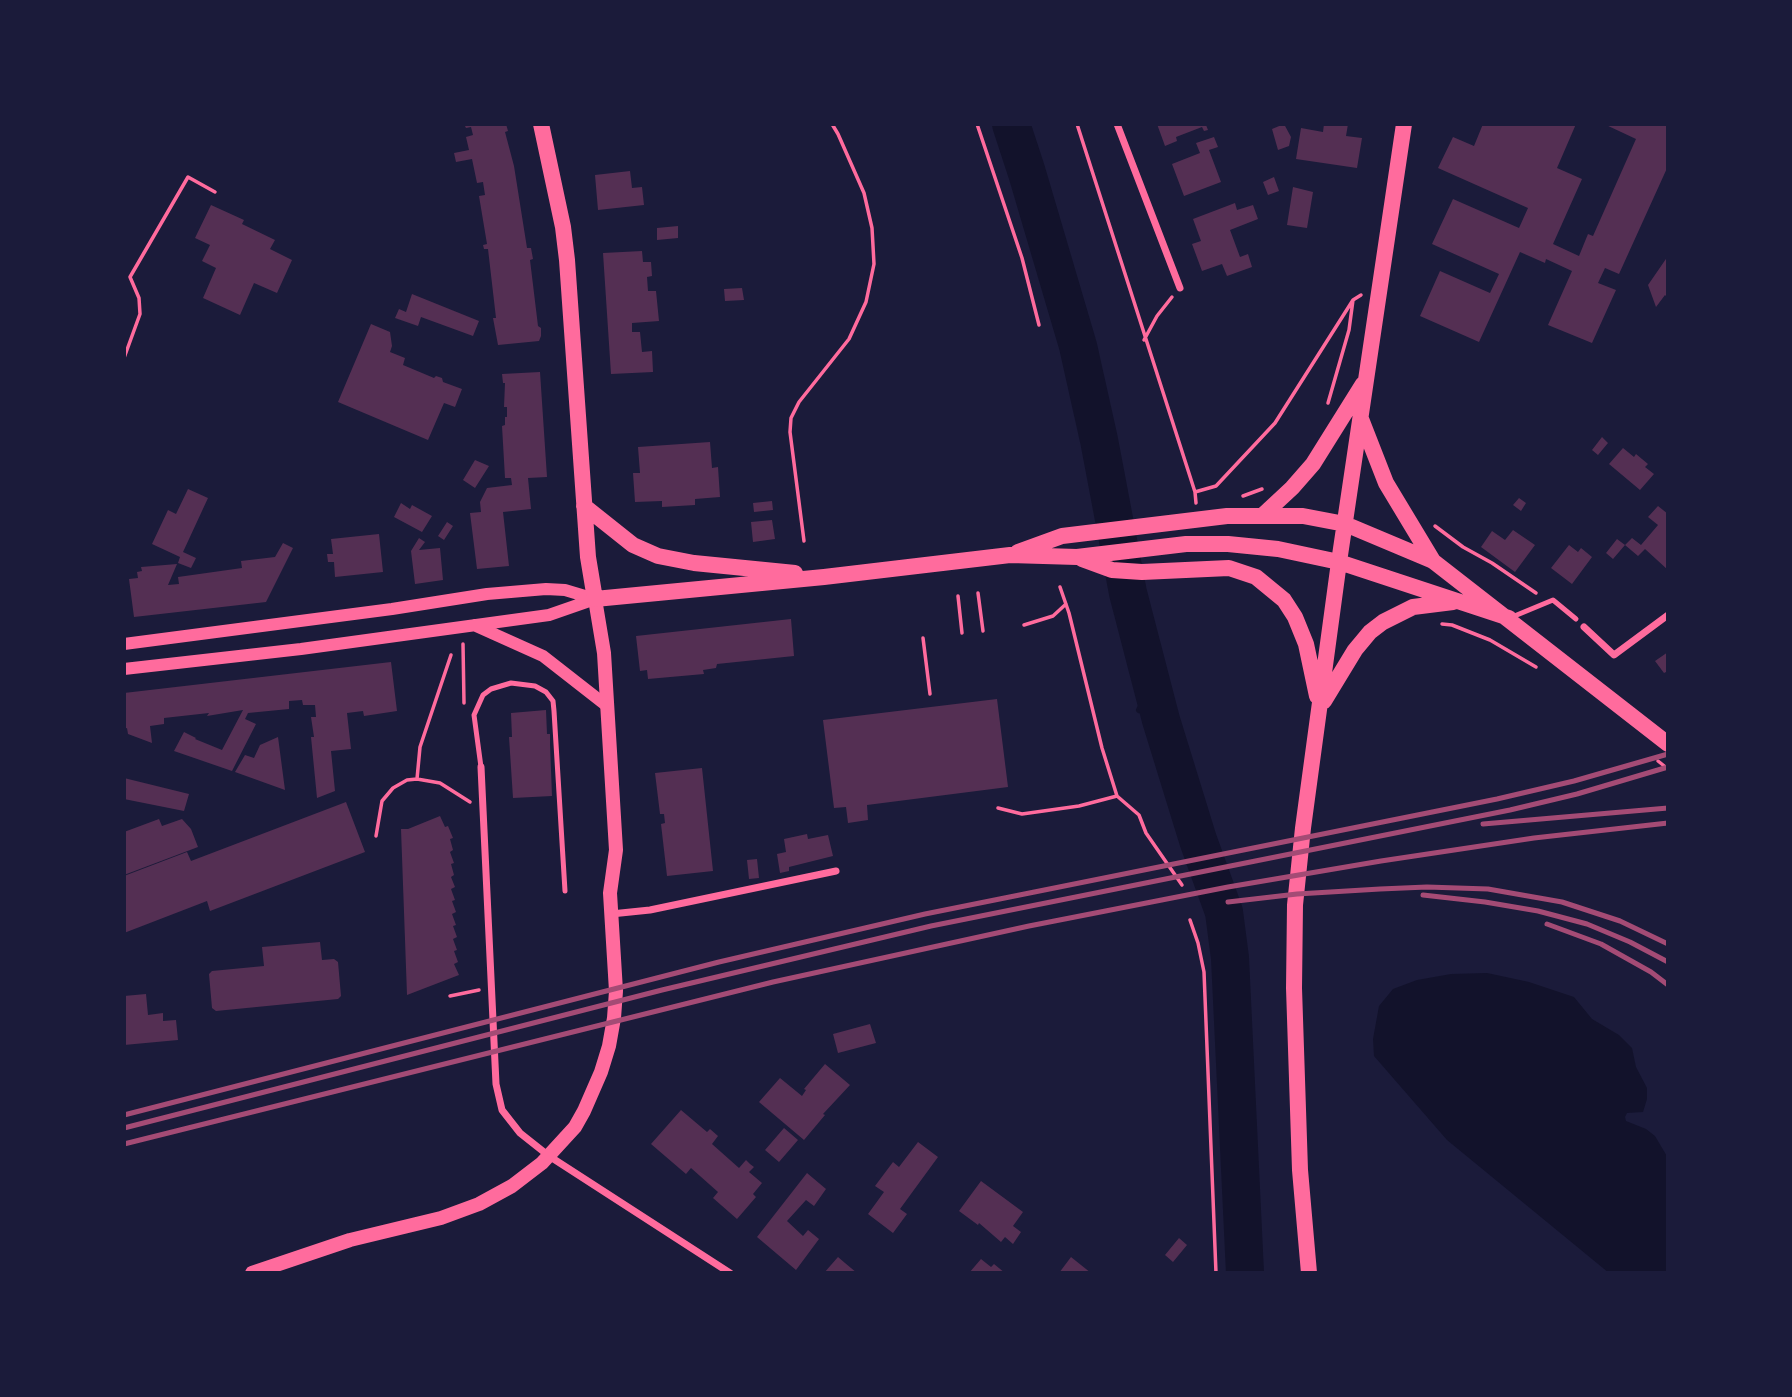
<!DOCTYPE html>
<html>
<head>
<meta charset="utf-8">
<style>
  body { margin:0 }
  #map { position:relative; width:1792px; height:1397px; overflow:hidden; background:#1b1b3a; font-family:Raleway,sans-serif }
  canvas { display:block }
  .frame { position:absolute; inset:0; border:126px solid #1b1b3a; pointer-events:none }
</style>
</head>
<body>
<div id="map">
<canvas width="1792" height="1397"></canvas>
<div class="frame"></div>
</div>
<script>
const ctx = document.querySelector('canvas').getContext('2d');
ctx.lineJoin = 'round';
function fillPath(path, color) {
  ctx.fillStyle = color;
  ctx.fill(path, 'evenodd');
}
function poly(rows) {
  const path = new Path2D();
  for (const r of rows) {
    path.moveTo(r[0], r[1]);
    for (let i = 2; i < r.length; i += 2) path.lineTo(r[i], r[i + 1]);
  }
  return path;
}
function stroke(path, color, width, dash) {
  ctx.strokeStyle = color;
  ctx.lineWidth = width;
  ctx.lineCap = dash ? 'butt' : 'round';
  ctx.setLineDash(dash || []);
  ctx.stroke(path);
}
fillPath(poly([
  [1487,973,1529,982,1574,997,1592,1019,1619,1035,1632,1048,1636,1067,1647,1088,1647,1099,1643,1112,1627,1113,1625,1117,1626,1121,1646,1129,1655,1136,1668,1158,1668,1273,1609,1273,1447,1140,1374,1056,1373,1039,1379,1006,1393,989,1417,980,1451,974]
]), '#12122b');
stroke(poly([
  [1139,710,1152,686]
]), '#12122b', 6);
stroke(poly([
  [1011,124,1027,173,1078,346,1099,440,1128,593,1161,720,1198,840,1224,912,1230,958,1245,1273]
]), '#12122b', 38);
fillPath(poly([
  [464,124,506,124,508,131,505,132,514,166,527,248,531,248,533,259,530,260,538,326,541,328,541,336,539,341,498,345,493,318,496,318,488,249,484,249,483,245,487,244,479,196,485,195,483,182,477,183,472,159,456,162,454,153,469,150,466,137,473,135,471,127,466,128],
  [1157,124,1208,124,1208,125,1206,125,1208,130,1204,131,1202,127,1176,137,1177,141,1165,146],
  [1284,124,1291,137,1289,146,1278,150,1272,129],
  [1324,124,1348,124,1346,136,1362,138,1357,168,1296,159,1301,128,1323,132],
  [1483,124,1576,124,1557,168,1582,179,1553,244,1579,256,1588,234,1593,236,1636,139,1604,124,1668,124,1668,166,1619,274,1605,268,1598,283,1616,290,1592,343,1548,325,1572,271,1546,259,1545,263,1520,252,1479,342,1420,316,1440,271,1490,293,1499,274,1432,244,1453,199,1519,228,1528,208,1438,168,1453,137,1474,146],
  [1214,137,1218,147,1209,150,1221,182,1184,196,1172,164,1200,153,1196,143],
  [630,171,632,188,642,187,644,205,598,210,595,175],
  [1274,177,1279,191,1268,195,1263,182],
  [1293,187,1313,192,1307,228,1287,225],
  [1235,203,1237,210,1253,205,1258,219,1230,230,1240,257,1248,254,1252,267,1227,276,1222,264,1202,271,1192,244,1201,241,1193,219],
  [211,205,244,220,242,224,275,240,270,249,292,260,277,293,254,283,240,315,203,298,216,268,202,261,210,245,195,238],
  [678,226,678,238,657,240,657,228],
  [642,251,643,262,651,262,652,276,647,277,648,291,656,291,659,321,632,323,632,332,640,332,642,352,652,351,653,372,611,374,603,253],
  [1668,256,1668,298,1665,295,1656,307,1648,285],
  [742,288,744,300,725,301,724,289],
  [412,294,479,321,473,336,421,317,418,326,395,318,399,309,406,312],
  [371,324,390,332,392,346,390,352,405,358,403,365,434,378,436,376,442,378,443,382,462,389,455,407,444,403,428,440,338,402],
  [540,372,547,477,528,478,531,509,503,512,509,566,477,569,470,513,481,512,480,502,487,488,512,485,511,478,505,478,502,426,505,425,505,417,507,417,507,407,504,407,505,383,503,383,502,374],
  [1602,437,1608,443,1598,455,1592,450],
  [710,442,712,468,718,467,720,497,695,499,695,505,662,507,662,501,635,502,633,473,640,473,638,447],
  [1623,448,1634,457,1636,454,1648,464,1645,467,1654,474,1640,490,1609,464],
  [475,460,489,466,475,488,463,480],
  [188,489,208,498,183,552,196,558,191,568,178,563,180,557,152,544,168,510,176,514],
  [1519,498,1526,503,1521,511,1513,505],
  [772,501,773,510,754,512,753,503],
  [401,503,410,509,412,505,432,516,422,532,394,517],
  [1658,506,1668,514,1668,570,1645,549,1638,556,1625,545,1632,538,1641,545,1658,525,1648,517],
  [772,520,775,539,753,542,751,522],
  [447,522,453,526,444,540,438,536],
  [1513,530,1535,545,1515,572,1481,547,1492,531,1505,540],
  [379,534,383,572,335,577,334,562,328,562,327,554,333,554,331,539],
  [419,538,425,542,419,550,440,548,443,580,415,584,411,551],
  [1617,539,1625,545,1613,559,1606,553],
  [283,543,293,548,266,602,134,617,129,579,138,578,137,572,142,571,141,567,177,564,168,585,179,584,178,577,242,568,241,561,275,557],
  [1569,545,1578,552,1581,548,1592,557,1572,584,1551,568],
  [791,619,794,656,717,664,716,668,703,670,704,674,648,679,647,670,640,671,636,636],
  [1668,652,1668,671,1664,673,1655,661],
  [391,662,397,711,364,716,363,711,347,713,351,749,331,751,335,791,317,798,311,737,314,737,311,717,316,717,315,705,303,705,302,700,289,701,289,709,248,713,245,719,256,724,232,771,174,751,184,732,196,738,195,739,222,750,243,710,207,716,209,713,164,718,164,724,150,726,152,743,128,734,127,728,124,729,124,693],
  [997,699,1008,787,867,805,868,820,848,823,846,807,834,808,823,720],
  [546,710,547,734,550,734,550,744,552,796,513,798,509,737,512,737,511,713],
  [278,737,285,790,235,772,245,755,254,758,260,745],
  [702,768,713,871,667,876,661,824,665,823,664,814,660,814,655,773],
  [124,778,189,794,184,811,124,799],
  [346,802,365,852,210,911,207,901,124,933,124,876,187,852,191,861],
  [440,816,445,827,448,826,453,838,450,839,453,850,450,852,454,863,451,864,454,875,451,877,455,887,451,889,455,900,452,901,456,912,452,914,456,925,453,926,457,937,453,939,457,950,454,951,458,962,454,964,459,975,407,995,401,829,408,829],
  [159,819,162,826,182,819,191,829,198,847,124,875,124,832],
  [807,834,808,839,828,835,833,856,789,867,789,871,780,873,777,854,786,852,784,839],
  [757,859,759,878,749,879,747,860],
  [320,942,322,960,334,959,338,962,341,996,338,999,216,1011,212,1008,209,974,212,971,264,966,262,947],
  [146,994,148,1015,163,1013,163,1021,176,1020,178,1040,124,1045,124,996],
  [870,1024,876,1043,838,1053,833,1034],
  [825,1064,850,1085,823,1114,825,1115,804,1140,759,1102,780,1078,802,1096,806,1090,804,1089],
  [681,1110,707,1132,710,1129,718,1136,712,1144,739,1168,746,1160,750,1164,754,1167,749,1172,762,1183,753,1194,756,1197,737,1219,713,1198,718,1192,691,1168,686,1174,651,1144],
  [784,1128,798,1140,779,1162,765,1150],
  [918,1142,938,1157,900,1209,907,1214,893,1233,868,1214,884,1192,875,1186,893,1162,899,1167],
  [807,1173,826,1189,814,1206,806,1200,787,1221,803,1236,808,1230,819,1239,796,1270,757,1237],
  [981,1181,1023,1212,1013,1226,1021,1232,1013,1244,1005,1237,1001,1242,979,1223,978,1225,959,1211],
  [1179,1238,1187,1245,1173,1262,1165,1255],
  [838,1257,845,1263,857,1273,824,1273],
  [1071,1257,1091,1273,1059,1273],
  [981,1259,991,1267,994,1264,1005,1273,969,1273]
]), '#542f53');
stroke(poly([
  [977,124,1022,258,1039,325],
  [1077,124,1195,492,1196,503],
  [1144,340,1157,316,1172,297],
  [124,358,140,314,139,298,130,277,188,177,215,192],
  [1328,403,1349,330,1353,300],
  [1195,492,1216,486,1275,423,1353,300,1361,295],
  [1243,496,1262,489],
  [1435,526,1463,547,1492,563,1536,593],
  [804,541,790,432,791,418,799,402,849,339,866,302,874,264,872,228,864,193,838,134,832,124],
  [1060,587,1069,613,1102,748,1117,796,1139,815,1146,833,1182,885],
  [978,593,983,631],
  [958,596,962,633],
  [1442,624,1452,625,1490,640,1536,667],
  [1024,625,1053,616,1066,604],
  [923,638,930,694],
  [463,644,464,703],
  [1658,761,1668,769],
  [417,779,420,747,451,655],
  [998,808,1022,814,1079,806,1117,796],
  [376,836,382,801,393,788,407,780,417,779,440,783,470,802],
  [1190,920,1198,943,1204,972,1216,1273],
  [450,996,479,990]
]), '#ff6b9d', 3.5);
stroke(poly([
  [1512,617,1553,600,1576,619],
  [481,767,474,715,483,695,491,689,511,683,535,686,546,692,553,701,554,711,565,891]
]), '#ff6b9d', 5);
stroke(poly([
  [1117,124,1180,288],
  [1584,627,1614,655,1668,615],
  [481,767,496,1084,502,1110,520,1133,549,1156,730,1273],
  [611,914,650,910,836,871]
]), '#ff6b9d', 7);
stroke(poly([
  [474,625,543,656,607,706],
  [124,644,392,609,487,594,546,589,565,590,595,599],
  [124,669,301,649,549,615,595,599]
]), '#ff6b9d', 12);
stroke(poly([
  [252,1273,350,1240,441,1218,479,1204,512,1186,542,1163,575,1127,584,1111,601,1072,609,1046,614,1018,616,991,610,893,616,850,604,653,595,599]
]), '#ff6b9d', 14);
stroke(poly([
  [541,124,563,227,567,260,588,557,595,599,824,577,1010,555,1077,557,1186,544,1228,544,1278,549,1339,562,1509,618],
  [1361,419,1386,483,1433,561],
  [584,506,633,545,658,556,694,563,795,573],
  [1263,515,1292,488,1313,464,1363,384],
  [1018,552,1062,536,1227,516,1303,516,1345,524,1433,561,1668,744],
  [1082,559,1112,570,1142,572,1229,568,1256,577,1284,600,1295,617,1306,644,1317,696],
  [1324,701,1355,650,1370,632,1383,622,1413,607,1453,602],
  [1309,1273,1300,1170,1294,988,1295,905,1303,828,1339,562,1404,124]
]), '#ff6b9d', 16);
stroke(poly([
  [1483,824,1668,808],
  [1423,895,1485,902,1538,911,1587,924,1630,942,1668,962],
  [1228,902,1297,894,1380,889,1427,887,1488,889,1562,902,1620,921,1668,944],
  [1547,924,1601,944,1651,972,1668,985],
  [124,1115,719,962,925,914,1497,799,1574,781,1668,754],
  [124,1128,662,990,931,926,1510,810,1577,794,1668,767],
  [124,1144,773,982,1029,926,1228,887,1381,861,1534,838,1668,823]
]), '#a44b75', 5);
</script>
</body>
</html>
